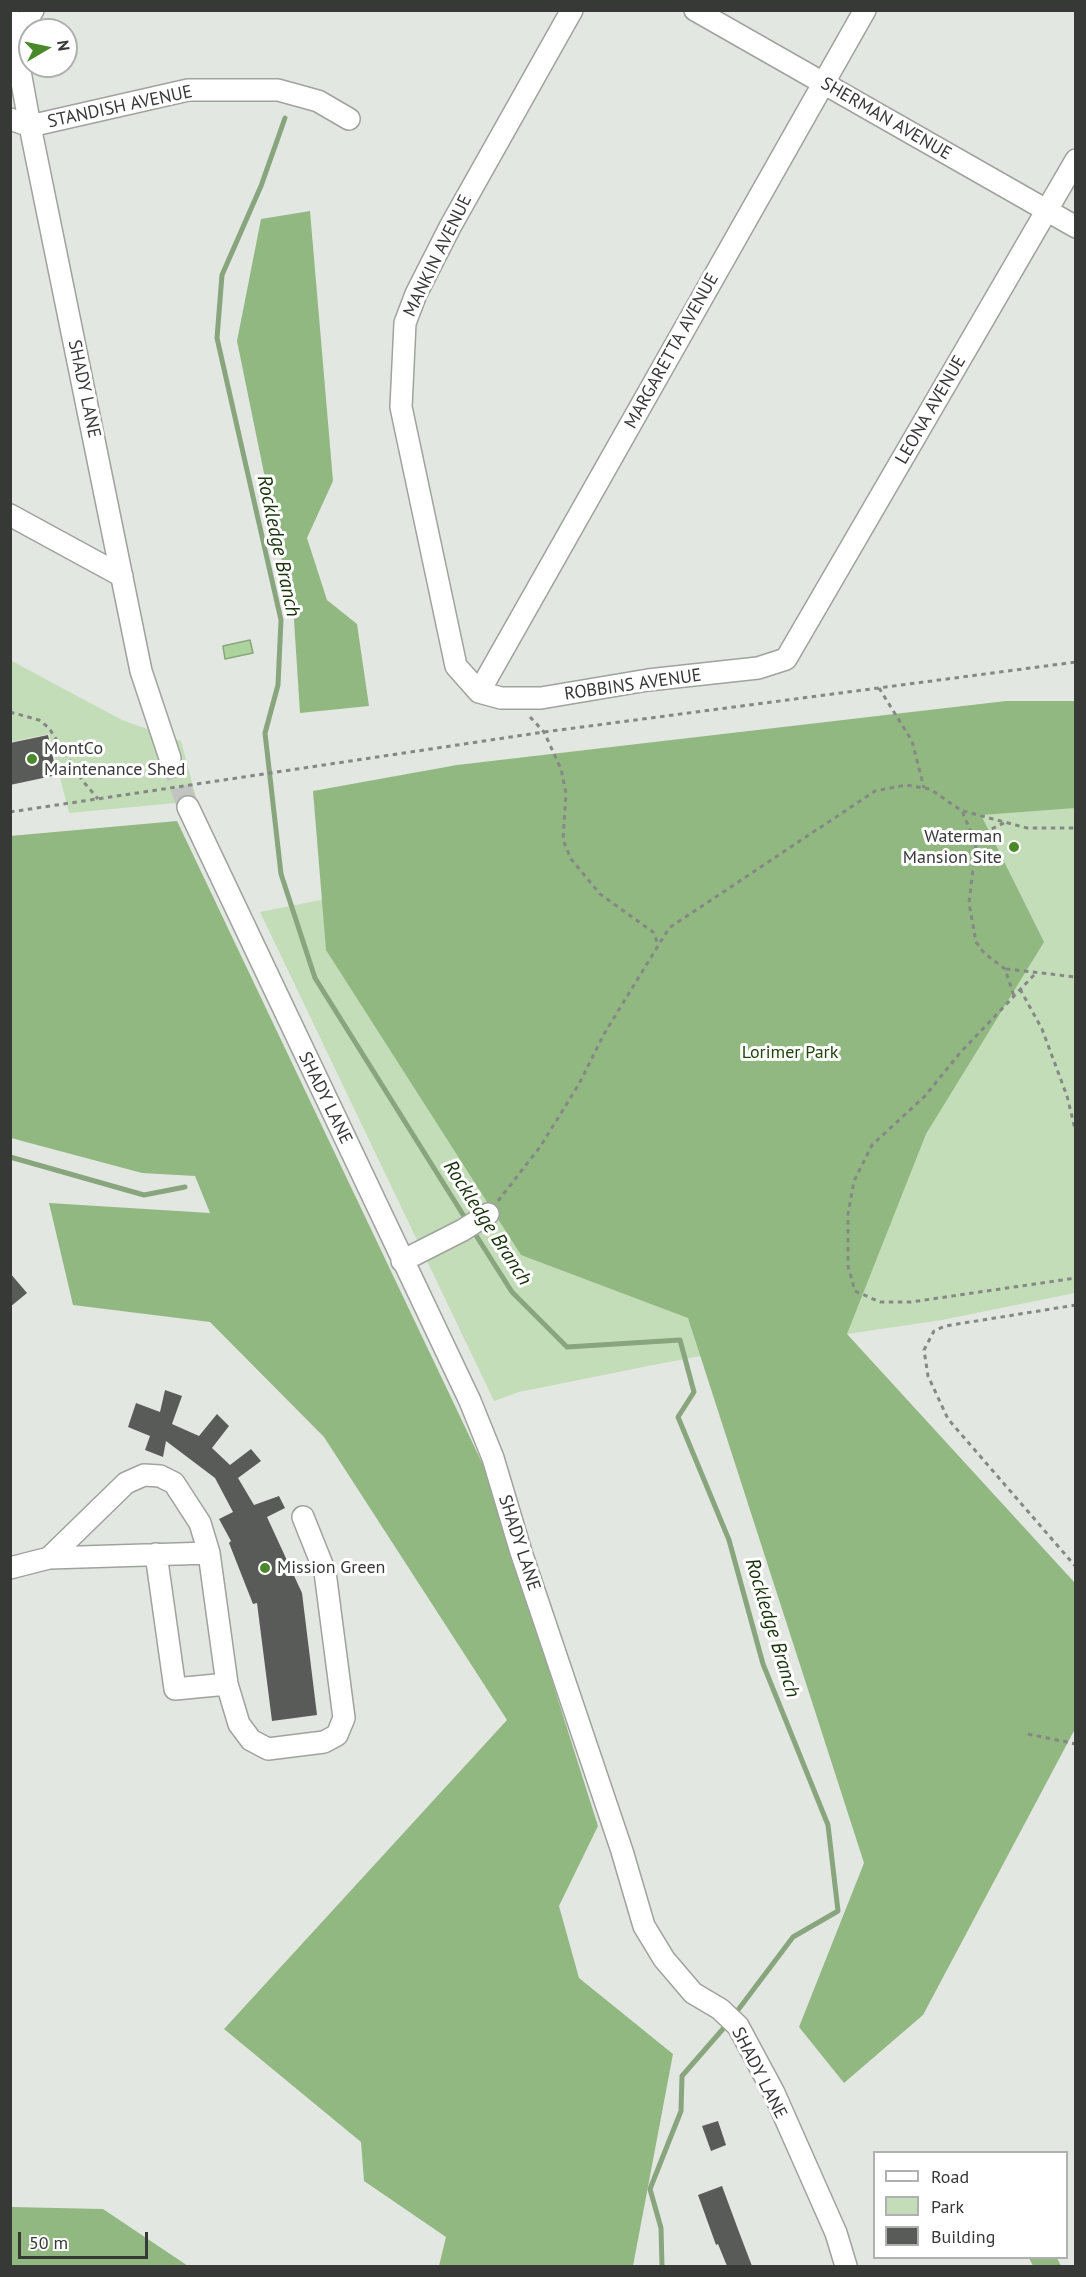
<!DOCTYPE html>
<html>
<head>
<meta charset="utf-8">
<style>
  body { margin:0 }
  #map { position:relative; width:1086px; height:2277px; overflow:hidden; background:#e3e7e2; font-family:"PT Sans",sans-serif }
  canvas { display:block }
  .frame { position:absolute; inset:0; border:12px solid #373937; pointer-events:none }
  .legend { position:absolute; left:873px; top:2151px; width:195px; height:108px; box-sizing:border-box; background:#fff; border:2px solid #afb0af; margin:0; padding:8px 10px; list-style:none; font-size:18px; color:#373937 }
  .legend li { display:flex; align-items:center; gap:12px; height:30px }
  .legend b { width:30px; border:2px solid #afb0af }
  .north { position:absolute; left:18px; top:18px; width:60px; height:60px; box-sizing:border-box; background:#fff; border:2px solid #afb0af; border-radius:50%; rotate:81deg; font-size:16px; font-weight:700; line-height:24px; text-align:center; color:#373937 }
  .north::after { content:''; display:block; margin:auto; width:21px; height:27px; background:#4a8929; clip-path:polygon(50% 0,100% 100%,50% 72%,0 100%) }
  .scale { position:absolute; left:18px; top:2232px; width:130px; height:27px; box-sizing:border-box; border:3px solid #373937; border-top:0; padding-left:8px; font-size:18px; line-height:21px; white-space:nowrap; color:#373937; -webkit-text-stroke:4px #fff; paint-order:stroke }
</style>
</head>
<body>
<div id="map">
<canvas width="1086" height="2277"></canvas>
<div class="frame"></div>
<ul class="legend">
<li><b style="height:8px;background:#fff"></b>Road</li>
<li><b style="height:16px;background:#c3ddb8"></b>Park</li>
<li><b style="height:16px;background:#585b57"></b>Building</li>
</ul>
<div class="north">N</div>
<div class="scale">50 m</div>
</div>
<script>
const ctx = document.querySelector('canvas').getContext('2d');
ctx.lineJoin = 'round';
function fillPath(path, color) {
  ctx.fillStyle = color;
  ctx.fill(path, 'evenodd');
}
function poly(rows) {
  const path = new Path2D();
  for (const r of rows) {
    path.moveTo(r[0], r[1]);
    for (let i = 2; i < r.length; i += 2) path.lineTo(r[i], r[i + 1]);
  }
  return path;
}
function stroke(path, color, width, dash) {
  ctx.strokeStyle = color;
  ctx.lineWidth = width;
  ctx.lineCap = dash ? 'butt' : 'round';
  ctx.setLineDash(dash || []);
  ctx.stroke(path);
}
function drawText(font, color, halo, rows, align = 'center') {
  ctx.font = font + ' "PT Sans",sans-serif';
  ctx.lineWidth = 6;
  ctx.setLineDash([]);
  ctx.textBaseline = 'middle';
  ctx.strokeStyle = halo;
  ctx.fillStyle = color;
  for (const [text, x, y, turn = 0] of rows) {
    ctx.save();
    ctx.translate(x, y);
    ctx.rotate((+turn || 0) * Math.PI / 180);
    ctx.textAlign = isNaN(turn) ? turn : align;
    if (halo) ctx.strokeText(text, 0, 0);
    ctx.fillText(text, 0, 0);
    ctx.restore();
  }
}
fillPath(poly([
  [10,660,122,720,181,741,197,801,69,813,49,734,11,742],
  [1075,729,1075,1293,942,1320,847,1334,848,1329,658,1364,519,1392,494,1401,260,912,346,895]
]), '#c3ddb8');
fillPath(poly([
  [310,211,333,481,307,538,327,600,357,624,369,706,300,713,294,620,237,341,261,219],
  [1006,701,1075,701,1075,808,981,815,1044,942,926,1134,847,1334,1075,1583,1075,1729,923,2015,844,2083,799,2027,864,1863,688,1318,521,1255,326,950,313,791,457,765],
  [177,821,485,1469,598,1826,559,1906,579,1978,673,2054,633,2266,439,2266,446,2237,364,2181,361,2142,224,2029,507,1720,324,1437,210,1322,73,1305,49,1203,210,1213,195,1176,142,1173,11,1138,10,836],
  [11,2207,103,2209,188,2266,11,2266],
  [1029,2258,1057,2258,1061,2266,1033,2266]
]), '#92b882');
const water = poly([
  [250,640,253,653,225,659,223,646,250,640]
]);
fillPath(water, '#acd39b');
stroke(water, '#89a57d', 1.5);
stroke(poly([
  [285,118,261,186,222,275,217,338,281,620,278,685,265,733,281,874,315,978,467,1221],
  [10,1157,144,1195,185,1187],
  [472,1229,512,1292,567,1347,680,1340,694,1392,678,1417,729,1540,763,1664,828,1825,838,1911,793,1937,735,2014],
  [662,2266,661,2228,650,2189,681,2111,682,2076,729,2022]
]), '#89a57d', 5);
fillPath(poly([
  [48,735,57,775,10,785,10,743],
  [10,1273,27,1293,10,1307],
  [165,1390,182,1396,172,1424,199,1436,217,1414,229,1426,212,1448,230,1465,251,1449,261,1461,238,1478,254,1505,279,1496,285,1508,267,1517,302,1593,317,1715,272,1721,257,1603,253,1604,229,1543,231,1541,219,1519,233,1512,215,1478,166,1441,163,1457,145,1450,150,1436,128,1427,136,1403,160,1412],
  [718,2121,726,2145,711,2151,702,2126],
  [722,2186,739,2232,752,2266,727,2266,718,2244,716,2245,698,2195]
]), '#585b57');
stroke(poly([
  [170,758,188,807]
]), '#c1c4c0', 21, [21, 10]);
const minor = poly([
  [695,10,1076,227],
  [10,17,30,126,141,671,170,758],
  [12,48,33,10],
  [10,119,30,126,188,90,278,90,318,101,349,119],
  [10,515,122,576],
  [479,692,501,698,541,698,648,680,758,668,786,659,1076,160],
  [479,692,865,10],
  [479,692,456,666,401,407,405,323,416,294,450,227,572,10],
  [188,807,470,1401,493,1458,521,1552,622,1851,644,1926,664,1959,693,1993,720,2009,738,2026,774,2093,836,2233,846,2266],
  [402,1261,463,1230,488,1214],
  [156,1554,175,1689,227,1684,209,1553],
  [10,1568,49,1558,209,1553,200,1523,174,1483,160,1476,144,1475,126,1483,49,1558],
  [227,1684,239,1724,251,1740,268,1749,324,1742,337,1735,344,1718,325,1572,303,1517]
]);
stroke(minor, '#9fa29d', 24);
stroke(poly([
  [879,688,912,741,924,788],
  [10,712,39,720,49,728,82,780,98,799],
  [530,717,544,732,561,769,566,793,563,840,571,859,600,894,653,932,658,944],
  [963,811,1027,828,1076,828],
  [10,812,544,732,1076,662],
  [1004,823,985,832,976,844,969,903,976,942,984,953,1005,969,1014,996],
  [1006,969,1076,977],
  [1034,975,959,1054,925,1096,872,1145,854,1181,848,1214,848,1266,855,1291,880,1302,911,1302,1076,1278],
  [1020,989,1042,1029,1067,1096,1076,1133],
  [498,1201,540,1147,579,1084,604,1034,669,928,875,791,906,785,930,789,962,811,976,844],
  [1076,1305,945,1326,934,1331,924,1350,928,1376,948,1419,1076,1567],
  [1028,1734,1076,1744]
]), '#858885', 3, [4.5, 4.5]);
stroke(minor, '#fff', 21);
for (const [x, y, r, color] of [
  [32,759,6,"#4a8929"],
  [1014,847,6,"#4a8929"],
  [265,1568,6,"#4a8929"]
]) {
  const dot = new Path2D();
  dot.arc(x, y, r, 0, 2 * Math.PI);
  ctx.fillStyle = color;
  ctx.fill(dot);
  stroke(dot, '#fff', 2);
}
drawText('18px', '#373937', '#fff', [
  ["STANDISH AVENUE",120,107,-12],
  ["SHERMAN AVENUE",886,119,30],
  ["MANKIN AVENUE",438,256,-64],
  ["MARGARETTA AVENUE",672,351,-61],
  ["SHADY LANE",84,389,78],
  ["LEONA AVENUE",931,410,-60],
  ["ROBBINS AVENUE",633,685,-8],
  ["SHADY LANE",325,1098,64],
  ["SHADY LANE",519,1543,72],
  ["SHADY LANE",759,2073,63]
]);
drawText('18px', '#373937', '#fff', [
  ["MontCo",44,749],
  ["Maintenance Shed",44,770],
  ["Waterman",1002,837,"right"],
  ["Mansion Site",1002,858,"right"],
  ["Mission Green",277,1568]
], 'left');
drawText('18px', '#21450c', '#fff', [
  ["Lorimer Park",790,1053]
]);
drawText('italic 20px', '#18320b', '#fff', [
  ["Rockledge Branch",278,546,78],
  ["Rockledge Branch",487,1223,57],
  ["Rockledge Branch",772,1628,73]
]);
</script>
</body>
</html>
